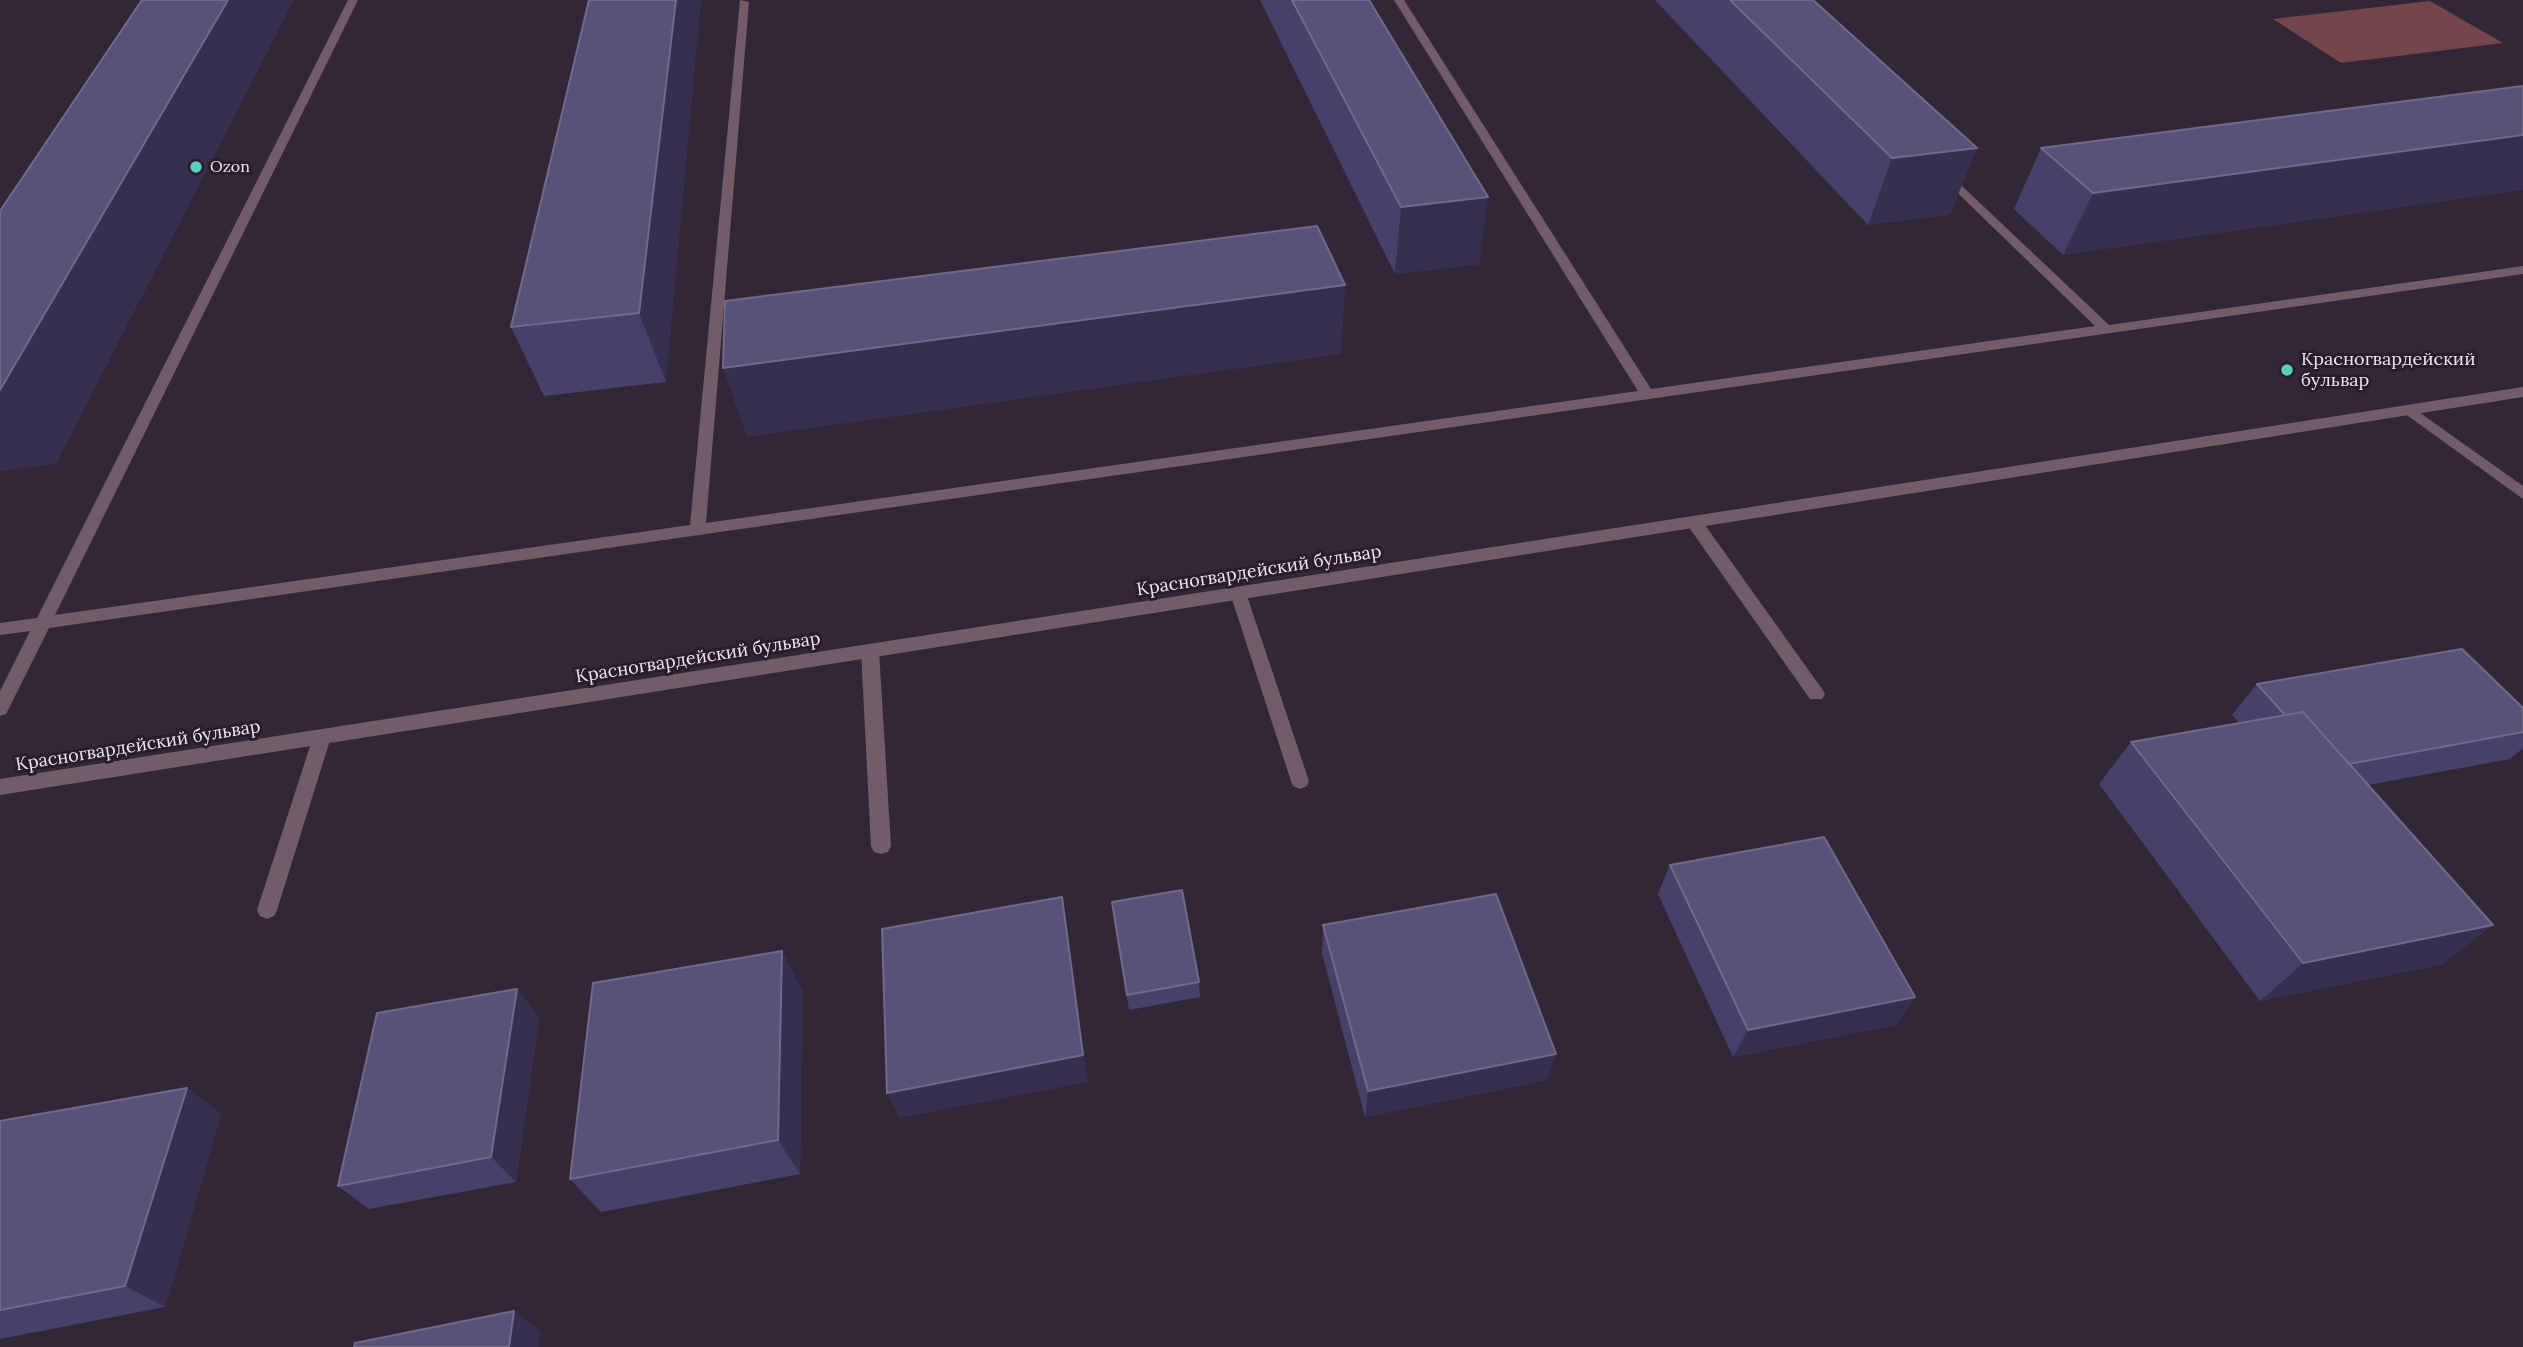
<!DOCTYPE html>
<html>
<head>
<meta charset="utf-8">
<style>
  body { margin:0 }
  canvas { display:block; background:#322737 }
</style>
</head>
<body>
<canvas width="2523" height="1347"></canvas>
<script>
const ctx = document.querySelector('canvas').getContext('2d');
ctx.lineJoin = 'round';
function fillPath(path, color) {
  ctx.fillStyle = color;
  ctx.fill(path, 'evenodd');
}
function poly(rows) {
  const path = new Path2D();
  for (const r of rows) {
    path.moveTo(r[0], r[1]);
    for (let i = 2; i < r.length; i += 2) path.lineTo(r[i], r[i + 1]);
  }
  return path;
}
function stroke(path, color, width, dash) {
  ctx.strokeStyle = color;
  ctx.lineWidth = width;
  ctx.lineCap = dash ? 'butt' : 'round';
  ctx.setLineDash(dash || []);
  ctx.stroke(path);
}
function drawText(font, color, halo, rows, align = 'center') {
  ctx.font = font + ' Lora,serif';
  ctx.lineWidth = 6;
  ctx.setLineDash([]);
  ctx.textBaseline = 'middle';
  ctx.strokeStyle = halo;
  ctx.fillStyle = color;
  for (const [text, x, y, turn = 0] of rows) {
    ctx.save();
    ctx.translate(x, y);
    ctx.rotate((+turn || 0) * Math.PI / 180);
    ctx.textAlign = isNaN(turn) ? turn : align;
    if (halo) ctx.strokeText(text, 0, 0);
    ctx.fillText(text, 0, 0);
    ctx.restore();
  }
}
fillPath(poly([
  [2430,1,2503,43,2341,63,2273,19]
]), '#74454c');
fillPath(poly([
  [348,0,358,0,55,615,690,525,740,0,749,2,706,523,1638,391,1394,0,1404,0,1651,389,2095,326,1939,175,1937,172,1943,168,2109,325,2523,266,2523,274,49,628,6,714,0,716,0,691,30,631,0,635,0,623,37,618,348,0],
  [1694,517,1700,518,1822,689,1825,694,1822,699,1810,699,1688,526,1686,522,1688,518,1694,517],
  [1238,587,1246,593,1309,781,1307,786,1300,789,1293,786,1291,781,1230,593,1238,587],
  [870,645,879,651,891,846,888,852,881,854,874,852,871,846,861,651,870,645],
  [322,730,328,732,331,737,277,910,274,916,267,919,260,916,257,910,313,737,316,732,322,730]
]), '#725c68');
fillPath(poly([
  [2409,405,2523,486,2523,499,2404,413,2404,407,2409,405]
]), '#725c68');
fillPath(poly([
  [2523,387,2523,397,0,795,0,779,2523,387]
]), '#725c68');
fillPath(poly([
  [589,0,666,382,544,396,511,327],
  [1260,0,1369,0,1479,264,1395,274],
  [1655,0,1813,0,1977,148,1950,214,1868,225],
  [2523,86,2063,255,2014,209,2041,148],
  [2257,684,2523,708,2523,748,2510,759,2368,785,2443,964,2260,1001,2099,784,2131,742,2239,723,2232,715],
  [1670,865,1915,997,1895,1025,1733,1057,1658,894],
  [1112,902,1199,982,1200,997,1129,1010],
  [1323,925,1547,1080,1365,1117,1322,953],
  [802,990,800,1174,601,1212,570,1179],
  [539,1017,516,1182,369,1209,338,1186],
  [187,1088,221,1114,165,1307,0,1339,0,1121]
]), '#474069');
fillPath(poly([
  [228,0,294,0,56,464,0,471,0,390],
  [676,0,701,0,666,382,639,313],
  [2523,135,2523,190,2063,255,2093,193],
  [1977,148,1950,214,1868,225,1892,158],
  [1488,197,1479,264,1395,274,1401,207],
  [1345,285,1341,354,747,437,723,368],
  [1062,897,1067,926,1088,1082,899,1118,887,1093],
  [2493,925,2443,964,2260,1001,2303,963],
  [782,951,802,990,800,1174,778,1140],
  [517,989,539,1017,516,1182,491,1157],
  [1915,997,1895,1025,1733,1057,1748,1030],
  [1556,1054,1547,1080,1365,1117,1368,1091],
  [187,1088,221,1114,165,1307,125,1286],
  [514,1311,540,1331,539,1347,509,1347]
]), '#372f4f');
const building = poly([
  [142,0,228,0,0,390,0,211,142,0],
  [589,0,676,0,639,313,511,327,589,0],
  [1292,0,1369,0,1488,197,1401,207,1292,0],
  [1730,0,1813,0,1977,148,1892,158,1730,0],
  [2523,86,2523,135,2093,193,2041,148,2523,86],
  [1317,226,1345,285,723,368,725,301,1317,226],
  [2462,649,2523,708,2523,732,2349,764,2303,712,2285,715,2257,684,2462,649],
  [2303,712,2493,925,2303,963,2131,742,2303,712],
  [1824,837,1915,997,1748,1030,1670,865,1824,837],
  [1182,890,1199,982,1127,995,1112,902,1182,890],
  [1496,894,1556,1054,1368,1091,1323,925,1496,894],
  [1062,897,1083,1055,887,1093,882,929,1062,897],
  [782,951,778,1140,570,1179,593,983,782,951],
  [517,989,491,1157,338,1186,377,1013,517,989],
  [187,1088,125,1286,0,1310,0,1121,187,1088],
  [514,1311,509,1347,354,1347,355,1343,514,1311]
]);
fillPath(building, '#595278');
stroke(building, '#70698a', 2);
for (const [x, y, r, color] of [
  [196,167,7,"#5bcebb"],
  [2287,370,7,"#5bcebb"]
]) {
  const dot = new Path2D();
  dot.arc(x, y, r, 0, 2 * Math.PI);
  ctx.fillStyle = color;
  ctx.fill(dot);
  stroke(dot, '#281d2c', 2.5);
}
drawText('16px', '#ede6f0', '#281d2c', [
  ["Ozon",210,167]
], 'left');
drawText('18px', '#ede6f0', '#281d2c', [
  ["Красногвардейский",2301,360],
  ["бульвар",2301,381]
], 'left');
drawText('18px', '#ede6f0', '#281d2c', [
  ["Красногвардейский бульвар",1259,571,-9],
  ["Красногвардейский бульвар",698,658,-9],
  ["Красногвардейский бульвар",138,746,-9]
]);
</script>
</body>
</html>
